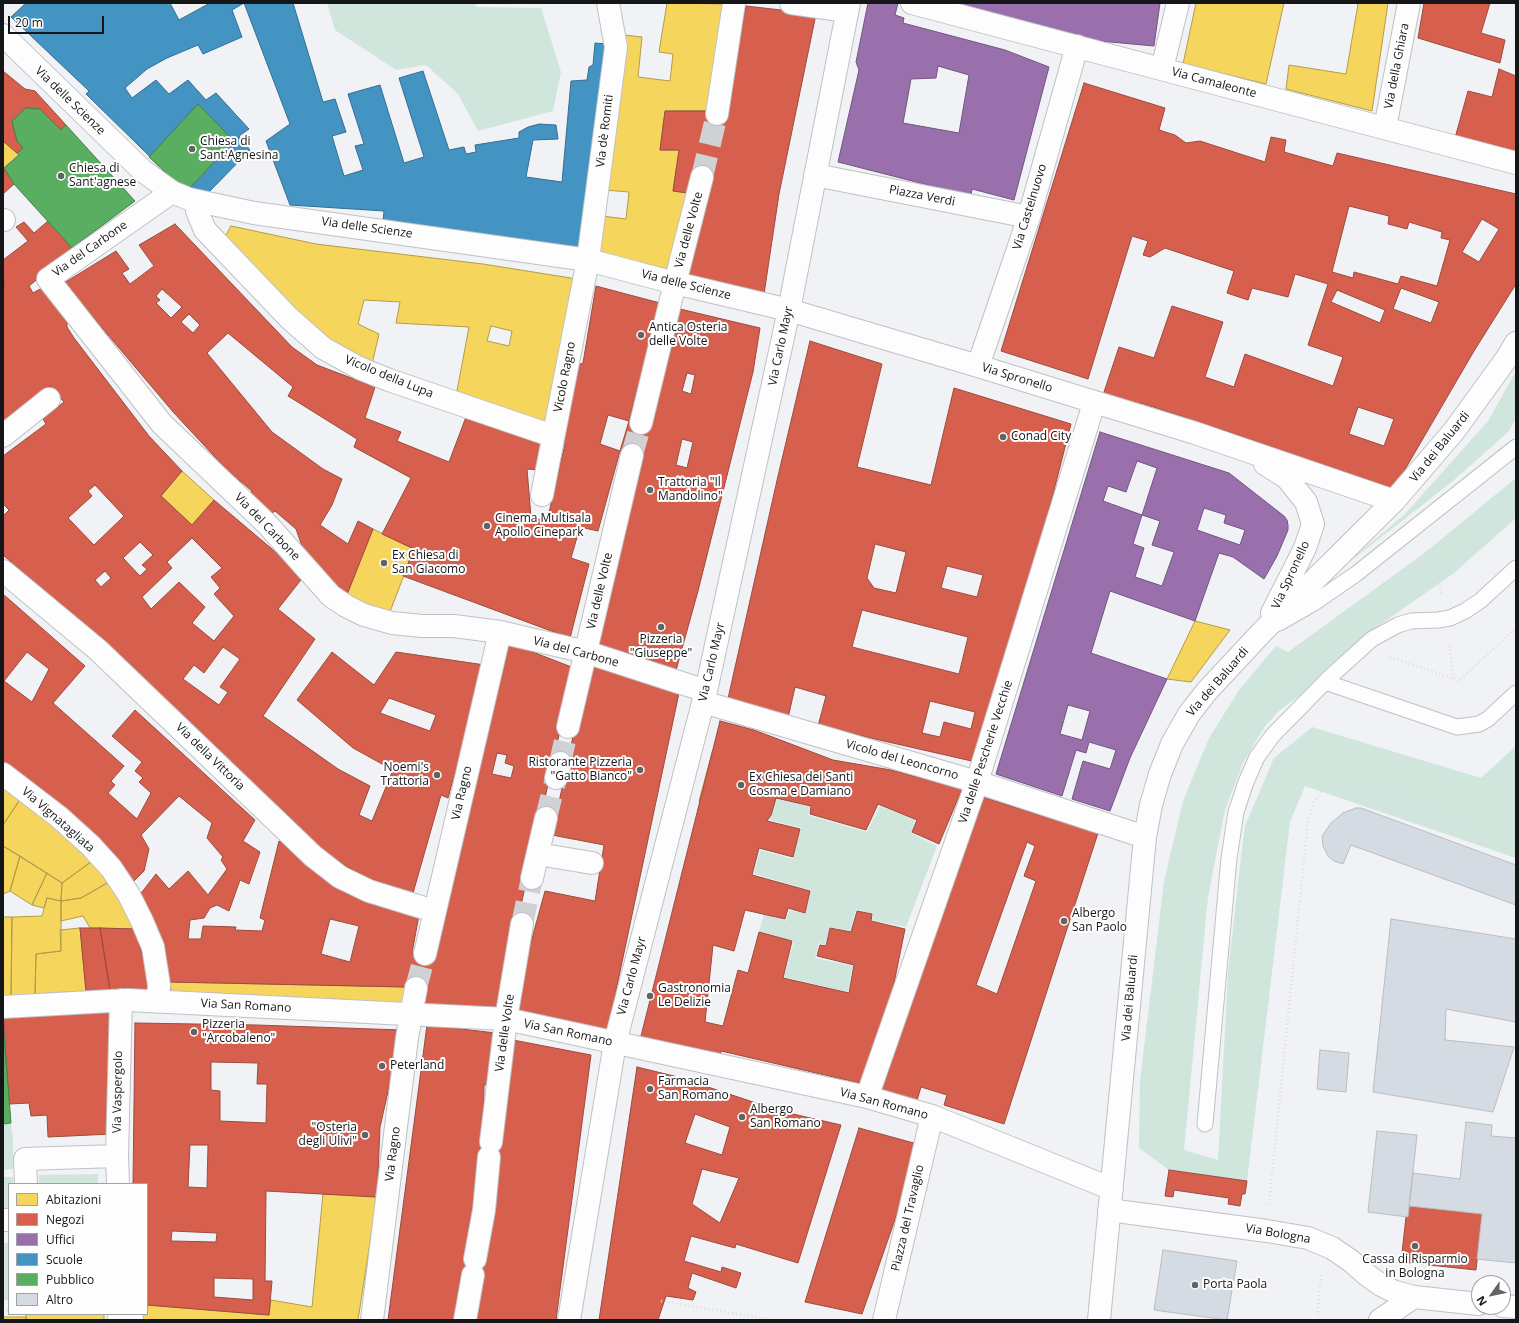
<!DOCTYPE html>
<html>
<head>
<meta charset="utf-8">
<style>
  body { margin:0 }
  #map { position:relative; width:1519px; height:1323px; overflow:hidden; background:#f0f2f5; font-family:"Open Sans",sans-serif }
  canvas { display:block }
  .frame { position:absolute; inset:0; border:4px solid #151618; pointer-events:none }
  .legend { position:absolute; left:8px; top:1183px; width:140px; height:132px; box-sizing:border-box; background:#fefefe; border:1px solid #a1a1a2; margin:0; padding:5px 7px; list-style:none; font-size:12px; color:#151618 }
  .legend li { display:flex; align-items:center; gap:8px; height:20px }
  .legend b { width:20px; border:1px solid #a1a1a2 }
  .north { position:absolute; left:1471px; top:1275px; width:40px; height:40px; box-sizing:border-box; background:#fefefe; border:1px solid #a1a1a2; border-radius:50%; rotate:237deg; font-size:11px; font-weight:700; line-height:16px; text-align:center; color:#151618 }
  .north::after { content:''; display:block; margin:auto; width:14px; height:18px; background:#626365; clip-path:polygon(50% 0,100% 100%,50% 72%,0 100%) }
  .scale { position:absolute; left:8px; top:16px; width:96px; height:18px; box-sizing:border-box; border:2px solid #151618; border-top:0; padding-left:5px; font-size:12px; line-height:14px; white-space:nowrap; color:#151618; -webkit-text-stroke:3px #fefefe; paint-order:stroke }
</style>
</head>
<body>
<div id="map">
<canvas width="1519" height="1323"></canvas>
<div class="frame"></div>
<ul class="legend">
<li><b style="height:11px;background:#f6d55c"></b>Abitazioni</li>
<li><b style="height:11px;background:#d6604d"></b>Negozi</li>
<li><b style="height:11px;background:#9970ab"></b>Uffici</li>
<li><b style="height:11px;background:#4393c3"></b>Scuole</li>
<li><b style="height:11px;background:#5aae61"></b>Pubblico</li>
<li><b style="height:11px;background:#d5dbe2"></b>Altro</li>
</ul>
<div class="north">N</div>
<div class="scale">20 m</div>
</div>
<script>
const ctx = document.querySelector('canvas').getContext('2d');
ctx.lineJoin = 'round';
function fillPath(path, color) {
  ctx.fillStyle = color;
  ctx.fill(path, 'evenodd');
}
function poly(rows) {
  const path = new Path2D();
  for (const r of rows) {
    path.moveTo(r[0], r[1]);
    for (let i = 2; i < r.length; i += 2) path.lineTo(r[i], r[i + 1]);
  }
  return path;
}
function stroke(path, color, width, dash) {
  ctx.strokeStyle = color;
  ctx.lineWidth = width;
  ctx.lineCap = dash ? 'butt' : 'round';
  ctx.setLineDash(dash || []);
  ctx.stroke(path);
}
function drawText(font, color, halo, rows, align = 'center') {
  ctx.font = font + ' "Open Sans",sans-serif';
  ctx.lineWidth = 4;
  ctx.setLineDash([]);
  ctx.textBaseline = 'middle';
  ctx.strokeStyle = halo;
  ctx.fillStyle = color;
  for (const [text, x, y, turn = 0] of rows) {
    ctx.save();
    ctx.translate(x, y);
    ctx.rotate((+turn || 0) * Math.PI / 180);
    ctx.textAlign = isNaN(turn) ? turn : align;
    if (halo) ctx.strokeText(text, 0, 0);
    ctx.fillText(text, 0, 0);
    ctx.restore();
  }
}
fillPath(poly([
  [327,3,475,3,476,7,541,8,561,72,553,111,478,131,458,94,426,65,396,70,335,30],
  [1516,371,1516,419,1508,432,1453,481,1334,574,1405,514,1488,421],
  [1516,478,1516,518,1454,573,1371,631,1317,683,1280,710,1265,726,1243,763,1225,810,1208,897,1184,1150,1218,1160,1228,973,1241,856,1245,826,1274,758,1312,727,1481,778,1516,746,1516,858,1305,786,1290,822,1247,1181,1169,1170,1139,1148,1140,1081,1164,881,1183,801,1209,738,1239,690,1276,646,1288,652,1423,554],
  [774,797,810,806,808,815,867,832,880,806,915,820,911,833,937,846,906,927,872,920,873,914,856,909,850,931,830,927,825,945,819,943,815,958,853,966,848,992,784,977,794,941,759,932,764,914,786,921,789,910,805,914,811,890,754,874,760,850,793,859,801,828,770,820],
  [11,1123,13,1140,13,1169,3,1170,3,1124],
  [98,1174,98,1184,39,1184,39,1175],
  [3,1177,13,1177,13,1184,9,1184,9,1209,3,1209],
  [3,1243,9,1243,9,1300,3,1300]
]), '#d0e6dc');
const homes = poly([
  [667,3,726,4,707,111,665,111,660,150,679,150,673,191,688,193,667,269,598,253,602,216,626,219,629,192,604,190,624,35,642,37,638,77,670,81,673,54,659,52,667,3],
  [1196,3,1284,3,1266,84,1183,64,1196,3],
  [1353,3,1388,3,1372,111,1286,89,1289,65,1346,74,1358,4,1353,3],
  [3,141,19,155,4,168,3,167,3,141],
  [231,226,316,244,483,264,577,279,547,424,456,396,469,327,396,323,400,302,364,300,358,324,379,334,372,364,312,331,222,242,231,226],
  [491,326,512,331,509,346,487,341,491,326],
  [182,471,214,500,192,525,161,496,182,471],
  [373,529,414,549,388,617,346,597,373,529],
  [1195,621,1230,630,1191,682,1167,679,1195,621],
  [712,753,783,772,771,815,699,801,712,753],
  [3,784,21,798,3,825,3,784],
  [21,798,95,859,62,883,3,846,3,825,21,798],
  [3,846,20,856,10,891,3,894,3,846],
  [20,856,47,873,32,905,10,891,20,856],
  [95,859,109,882,81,898,61,901,62,883,95,859],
  [47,873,62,883,61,901,47,898,44,908,32,905,47,873],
  [109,882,135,929,90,928,83,916,61,921,61,901,81,898,109,882],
  [47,898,61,901,61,951,36,954,35,994,11,997,12,917,42,916,47,898],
  [3,917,12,917,11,997,3,998,3,917],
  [80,928,86,991,35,994,36,954,61,951,60,930,80,928],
  [170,982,406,987,403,1009,172,998,170,982],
  [323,1194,377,1197,358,1320,132,1320,132,1314,147,1314,147,1305,269,1315,271,1300,312,1307,323,1194],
  [26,1314,104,1314,104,1320,26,1320,26,1314],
  [3,1317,26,1317,26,1320,3,1320,3,1317]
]);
fillPath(homes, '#f6d55c');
stroke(homes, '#b29c48', 1);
const shops = poly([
  [1424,3,1490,3,1481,33,1505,40,1500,63,1418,38,1424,3],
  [746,6,816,14,779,194,764,294,686,279,688,193,673,191,679,150,660,150,665,111,707,111,725,115,733,89,730,89,746,6],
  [1499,69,1516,76,1516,155,1455,138,1468,91,1492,97,1499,69],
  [3,71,25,89,35,91,66,125,61,130,40,109,26,108,12,121,17,141,23,148,17,153,3,141,3,71],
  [1084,83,1165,108,1159,130,1175,135,1186,143,1200,141,1265,162,1271,137,1286,140,1284,152,1333,166,1337,153,1516,194,1516,284,1474,351,1393,490,1223,430,1220,437,1188,426,1190,419,1141,403,1139,407,1103,395,1119,347,1154,358,1172,306,1223,322,1205,377,1234,387,1245,354,1333,386,1343,357,1308,345,1328,284,1295,274,1288,297,1252,288,1248,300,1227,293,1234,271,1165,248,1150,257,1143,255,1148,241,1132,236,1088,379,1001,351,1084,83],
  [1349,206,1389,216,1388,224,1407,229,1409,222,1442,232,1441,238,1450,240,1437,286,1401,276,1398,284,1354,272,1353,278,1332,272,1349,206],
  [1482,219,1499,229,1479,262,1462,252,1482,219],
  [1401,288,1439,302,1431,323,1393,309,1401,288],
  [1337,290,1385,310,1380,323,1331,302,1337,290],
  [1358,407,1394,419,1384,446,1349,434,1358,407],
  [3,167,14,184,3,194,3,167],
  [48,221,72,248,49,265,51,268,29,286,33,293,42,288,67,322,67,327,74,338,149,436,182,471,161,496,192,525,214,500,304,576,278,609,315,639,263,716,338,769,370,786,359,815,372,821,393,770,353,748,297,700,332,652,374,685,396,652,485,665,448,798,441,795,413,893,364,877,325,853,70,613,3,555,3,516,9,510,3,504,3,456,46,424,43,419,64,402,50,386,3,424,3,290,4,289,3,260,28,241,16,227,24,222,34,233,48,221],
  [95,485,124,516,94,545,68,518,92,496,88,491,95,485],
  [192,538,222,568,211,577,220,588,214,594,234,616,214,641,192,623,205,607,179,582,151,609,142,597,172,568,167,562,192,538],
  [140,542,153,555,142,565,147,569,140,576,123,558,140,542],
  [105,571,111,578,101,587,95,580,105,571],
  [223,647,240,659,220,687,228,692,219,705,183,679,194,665,204,673,223,647],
  [389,698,436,715,430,731,380,713,389,698],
  [175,224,292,347,317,365,375,387,365,418,401,432,397,441,449,462,466,417,546,442,541,470,527,469,531,517,547,521,565,444,563,435,578,365,583,363,596,286,660,303,629,421,608,415,600,444,620,451,598,531,580,527,571,558,589,564,570,638,403,576,414,549,382,534,411,478,354,447,357,439,288,396,293,387,228,333,207,353,272,432,323,469,342,479,332,505,320,525,348,544,358,521,373,529,346,597,303,549,296,529,275,511,271,514,249,495,252,491,227,470,174,413,64,283,116,251,129,269,122,273,130,284,154,266,139,245,175,224],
  [162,289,182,307,171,318,156,303,160,300,156,296,162,289],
  [189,314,200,325,193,333,181,322,189,314],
  [680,309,760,328,753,372,698,591,675,674,597,647,621,535,643,459,620,451,629,421,651,426,680,309],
  [687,373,695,375,691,394,682,391,687,373],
  [682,439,693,442,687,468,676,465,682,439],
  [810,341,882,364,857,467,931,485,954,388,1071,424,1043,533,976,762,818,726,826,696,795,687,788,718,727,703,778,476,810,341],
  [875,544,906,552,896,593,874,588,867,578,875,544],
  [947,566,983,575,977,597,941,588,947,566],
  [862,610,968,637,959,674,852,647,862,610],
  [930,701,975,712,971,729,944,722,940,737,922,733,930,701],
  [3,594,85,666,53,703,124,766,111,781,115,785,108,793,137,819,151,793,139,782,143,778,135,771,142,762,112,736,135,710,255,820,243,841,260,852,249,884,240,880,229,911,217,905,210,908,204,918,190,920,188,939,201,939,203,926,236,927,235,930,262,931,265,920,260,918,279,841,361,895,419,915,412,953,432,959,509,645,525,649,574,668,498,1008,421,1005,406,987,170,982,138,897,156,874,169,889,188,871,208,895,227,869,221,860,223,857,207,838,212,823,179,796,141,835,149,849,144,871,132,883,61,810,3,763,3,594],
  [27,652,49,669,32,702,4,681,27,652],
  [497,753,507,755,505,763,514,766,511,778,492,774,497,753],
  [330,919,359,926,350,962,321,954,330,919],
  [589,661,679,693,607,1033,511,1015,545,891,595,901,604,845,552,835,589,661],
  [720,721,754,730,833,760,891,770,962,789,939,844,912,832,917,820,878,804,866,830,810,814,811,806,776,798,771,815,767,821,800,829,793,857,759,848,752,875,810,891,805,913,788,908,785,919,745,910,734,951,713,945,705,1022,723,1026,738,970,748,973,759,932,792,941,783,978,849,993,854,965,817,956,820,945,826,946,830,928,851,932,857,911,872,914,871,921,905,929,892,993,864,1084,721,1051,720,1056,640,1040,720,721],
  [982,797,1098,833,1004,1124,944,1105,947,1095,921,1087,915,1107,875,1095,982,797],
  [1027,842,1035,846,1024,876,1036,881,997,994,976,985,1027,842],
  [80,928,100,928,110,990,86,991,80,928],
  [100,928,135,929,152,989,110,990,100,928],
  [112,1008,112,1134,48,1137,47,1115,31,1116,29,1103,9,1104,3,1014,112,1008],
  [135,1023,256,1025,402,1030,380,1127,377,1197,266,1191,265,1281,272,1281,269,1315,147,1305,147,1184,133,1184,135,1023],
  [211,1062,258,1063,257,1084,267,1084,266,1123,220,1121,220,1091,211,1090,211,1062],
  [190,1145,208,1145,207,1188,188,1187,190,1145],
  [172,1231,217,1233,216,1242,171,1241,172,1231],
  [214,1278,253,1279,253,1300,214,1297,214,1278],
  [427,1025,496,1033,490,1084,484,1085,483,1142,513,1040,591,1055,556,1320,388,1320,427,1025],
  [637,1067,678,1077,780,1111,841,1125,798,1263,736,1244,735,1248,691,1236,684,1261,721,1272,722,1267,741,1273,736,1288,692,1273,688,1288,696,1292,693,1300,666,1296,658,1320,599,1320,637,1067],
  [695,1114,730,1127,722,1155,685,1143,695,1114],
  [702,1169,739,1178,720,1223,692,1204,702,1169],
  [859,1128,921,1145,862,1314,805,1302,859,1128],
  [1169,1170,1247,1181,1245,1194,1242,1194,1240,1206,1228,1204,1229,1198,1174,1190,1173,1197,1165,1196,1169,1170],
  [1409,1206,1482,1214,1476,1270,1401,1262,1406,1217,1408,1217,1409,1206]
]);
fillPath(shops, '#d6604d');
stroke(shops, '#9c4a3d', 1);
const offices = poly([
  [868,3,898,3,895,15,904,18,903,23,1005,50,1049,67,1014,200,972,189,971,196,838,162,859,70,856,62,868,3],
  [938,66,969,75,959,133,903,123,911,79,936,78,938,66],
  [933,3,1160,3,1154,46,1056,37,933,3],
  [1100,432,1229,473,1284,516,1287,520,1288,525,1288,530,1277,556,1264,579,1233,557,1219,553,1195,621,1110,591,1091,653,1167,679,1130,758,1110,811,1072,799,1083,761,1110,769,1116,750,1089,742,1086,753,1076,750,1062,796,996,774,1100,432],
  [1137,461,1157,468,1142,515,1103,501,1108,486,1126,492,1137,461],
  [1204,508,1226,515,1224,523,1245,530,1240,545,1197,530,1204,508],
  [1142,515,1160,521,1152,545,1174,552,1162,586,1135,577,1144,548,1133,544,1142,515],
  [1068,705,1090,711,1082,740,1060,734,1068,705]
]);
fillPath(offices, '#9970ab');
stroke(offices, '#71557f', 1);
const schools = poly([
  [26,3,170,3,179,20,210,3,244,3,232,10,242,37,203,54,198,45,167,58,147,69,125,88,132,98,156,80,169,94,188,80,206,100,216,93,249,129,239,136,250,150,207,194,186,192,86,94,89,91,11,17,26,3],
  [244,3,293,3,323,102,335,99,346,132,332,136,344,176,363,170,355,146,364,144,348,94,380,85,404,163,424,157,399,78,423,71,449,150,464,147,466,154,476,152,475,145,519,138,519,132,528,127,539,124,556,125,558,139,533,140,526,177,562,182,571,81,587,80,589,67,593,65,595,43,606,44,581,249,383,222,384,211,290,205,266,141,290,124,244,3]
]);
fillPath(schools, '#4393c3');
stroke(schools, '#356e90', 1);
const public = poly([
  [198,104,234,141,186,192,149,157,198,104],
  [26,108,40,109,61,130,66,125,135,201,72,248,14,184,4,168,19,155,17,153,23,148,17,141,12,121,26,108],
  [3,1023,11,1123,3,1124,3,1023]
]);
fillPath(public, '#5aae61');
stroke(public, '#45804b', 1);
const building = poly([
  [1356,808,1361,808,1516,865,1516,905,1351,845,1343,864,1334,861,1328,856,1323,846,1322,836,1331,823,1343,813,1356,808],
  [1391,919,1516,939,1516,1022,1446,1009,1445,1040,1514,1047,1493,1112,1373,1092,1391,919],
  [1320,1050,1349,1053,1346,1092,1317,1089,1320,1050],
  [1466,1122,1492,1125,1491,1136,1516,1138,1516,1263,1477,1259,1482,1214,1409,1206,1413,1173,1460,1179,1466,1122],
  [1377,1131,1417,1135,1408,1217,1368,1212,1377,1131],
  [1163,1250,1237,1261,1227,1320,1154,1310,1163,1250]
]);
fillPath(building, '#d5dbe2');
stroke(building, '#babcbf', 1);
stroke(poly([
  [702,177,717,114],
  [632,455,641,423],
  [560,763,568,727],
  [546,818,556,778],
  [522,924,532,878],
  [416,988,425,954]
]), '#cfd1d4', 22, [22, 11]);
const lane = poly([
  [1279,623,1314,603,1356,574,1516,447],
  [1325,682,1457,727,1479,724,1488,719,1516,693],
  [1205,1124,1229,858,1236,812,1246,782,1257,757,1273,735,1330,677,1372,639,1398,625,1411,621,1438,620,1450,618,1465,611,1480,601,1516,568]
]);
const street = poly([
  [791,3,847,11],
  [912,3,1516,163],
  [3,35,143,171,172,192,189,199,254,213,588,260,675,283,789,310,978,366,1195,433,1394,501],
  [1162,69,1178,3],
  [717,114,734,3],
  [1385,128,1409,3],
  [815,175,1029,217],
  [172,192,48,279,162,424,267,524,331,596,346,606,364,615,392,623,422,626,454,626,500,632,586,652,706,691],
  [197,201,197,211,205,230,289,318,323,348,359,368,389,380,553,436],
  [3,220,4,220],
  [978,366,1029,217,1077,46],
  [641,423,675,283,702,177],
  [3,436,49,399],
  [1265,464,1287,478,1306,502,1313,524,1305,548,1272,613],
  [542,495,588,260,616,47,608,3],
  [3,571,98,650,313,856,340,877,369,891,434,911],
  [703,702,977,782,1145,837],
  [568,727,632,455],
  [3,774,59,817,91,846,111,868,129,895,142,921,153,947,159,985,158,1002],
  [556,778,560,763],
  [538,854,592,863],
  [532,878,546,818],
  [425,954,500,632],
  [3,1007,128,1000,506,1019,867,1097,932,1116,1112,1189],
  [867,1097,977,782,1094,403],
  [491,1142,506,1019,522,924],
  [26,1184,25,1159,117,1156],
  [118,1184,117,1156,121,1000],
  [1109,1210,1267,1231,1308,1238,1332,1248,1351,1261,1367,1275,1381,1285,1395,1292,1414,1297,1479,1304],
  [3,1220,9,1220],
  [475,1259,484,1210,489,1157],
  [1503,1306,1516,1307],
  [119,1318,132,1319],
  [372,1320,407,1038,416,988],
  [465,1320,473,1275],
  [569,1320,615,1043,706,691,789,310,849,3],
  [884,1320,932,1116],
  [1099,1320,1145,837,1151,805,1160,774,1172,744,1189,714,1207,691,1262,632,1394,501,1454,431,1507,358,1516,343],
  [1380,1320,1414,1297]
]);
stroke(lane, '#bfc1c4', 17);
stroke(street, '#bfc1c4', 24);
stroke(poly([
  [1417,558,1439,579,1441,595],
  [1412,595,1439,579,1516,511],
  [1390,657,1454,679,1449,644],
  [1454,679,1459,681,1516,628],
  [1156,1038,1199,902],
  [1269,1204,1308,820,1313,804,1320,793,1326,786,1336,783,1349,783,1363,786,1466,824,1486,828,1500,827,1516,819],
  [661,1301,773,1320],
  [3,1310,9,1310],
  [1317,1320,1321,1275]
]), '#dcddde', 2.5, [1, 3]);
stroke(lane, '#fdfdfe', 15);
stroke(street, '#fdfdfe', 22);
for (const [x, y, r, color] of [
  [192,149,4,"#626365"],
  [61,176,4,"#626365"],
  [641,335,4,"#626365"],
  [1003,437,4,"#626365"],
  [650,490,4,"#626365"],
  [487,526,4,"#626365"],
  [384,563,4,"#626365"],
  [661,627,4,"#626365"],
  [640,770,4,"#626365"],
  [437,775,4,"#626365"],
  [741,785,4,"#626365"],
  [1064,921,4,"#626365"],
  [650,996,4,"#626365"],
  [194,1032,4,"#626365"],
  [382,1066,4,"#626365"],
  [650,1089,4,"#626365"],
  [742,1117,4,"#626365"],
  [365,1135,4,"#626365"],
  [1415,1246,4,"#626365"],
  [1195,1285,4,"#626365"]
]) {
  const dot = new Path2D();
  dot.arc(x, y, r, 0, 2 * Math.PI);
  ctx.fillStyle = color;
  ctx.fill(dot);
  stroke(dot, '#fefefe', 1.5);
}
drawText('12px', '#151618', '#fefefe', [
  ["Via della Ghiara",1397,66,-79],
  ["Via Camaleonte",1214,83,15],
  ["Via delle Scienze",70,101,44],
  ["Via dè Romiti",605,131,-83],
  ["Piazza Verdi",922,196,11],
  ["Via Castelnuovo",1030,207,-73],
  ["Via delle Scienze",367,228,8],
  ["Via delle Volte",689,230,-75],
  ["Via del Carbone",90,249,-35],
  ["Via delle Scienze",686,285,14],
  ["Via Carlo Mayr",781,346,-78],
  ["Vicolo della Lupa",389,377,22],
  ["Vicolo Ragno",565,377,-79],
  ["Via Spronello",1017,378,17],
  ["Via dei Baluardi",1440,447,-51],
  ["Via del Carbone",267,527,46],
  ["Via Spronello",1291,575,-65],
  ["Via delle Volte",600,591,-77],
  ["Via del Carbone",576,652,15],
  ["Via Carlo Mayr",712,662,-77],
  ["Via dei Baluardi",1218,682,-49],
  ["Via delle Pescherie Vecchie",986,752,-72],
  ["Via della Vittoria",210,757,44],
  ["Vicolo del Leoncorno",902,760,16],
  ["Via Ragno",462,793,-77],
  ["Via Vignatagliata",58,820,41],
  ["Via Carlo Mayr",632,976,-75],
  ["Via dei Baluardi",1130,998,-85],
  ["Via San Romano",246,1006,3],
  ["Via delle Volte",505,1033,-82],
  ["Via San Romano",568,1033,12],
  ["Via Vaspergolo",118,1092,-89],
  ["Via San Romano",884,1104,15],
  ["Via Ragno",393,1154,-83],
  ["Piazza del Travaglio",908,1218,-77],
  ["Via Bologna",1278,1234,10]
]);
drawText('12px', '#151618', '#fefefe', [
  ["Chiesa di",200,142],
  ["Sant'Agnesina",200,156],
  ["Chiesa di",69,169],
  ["Sant'agnese",69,183],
  ["Antica Osteria",649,328],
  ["delle Volte",649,342],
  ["Conad City",1011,437],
  ["Trattoria \"Il",658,483],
  ["Mandolino\"",658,497],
  ["Cinema Multisala",495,519],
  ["Apollo Cinepark",495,533],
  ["Ex Chiesa di",392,556],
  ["San Giacomo",392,570],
  ["Pizzeria",661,640,"center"],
  ["\"Giuseppe\"",661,654,"center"],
  ["Ristorante Pizzeria",632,763,"right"],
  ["\"Gatto Bianco\"",632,777,"right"],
  ["Noemi's",429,768,"right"],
  ["Trattoria",429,782,"right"],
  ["Ex Chiesa dei Santi",749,778],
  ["Cosma e Damiano",749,792],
  ["Albergo",1072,914],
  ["San Paolo",1072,928],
  ["Gastronomia",658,989],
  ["Le Delizie",658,1003],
  ["Pizzeria",202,1025],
  ["\"Arcobaleno\"",202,1039],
  ["Peterland",390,1066],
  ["Farmacia",658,1082],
  ["San Romano",658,1096],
  ["Albergo",750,1110],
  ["San Romano",750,1124],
  ["\"Osteria",357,1128,"right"],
  ["degli Ulivi\"",357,1142,"right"],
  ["Cassa di Risparmio",1415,1260,"center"],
  ["in Bologna",1415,1274,"center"],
  ["Porta Paola",1203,1285]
], 'left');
</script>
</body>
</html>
